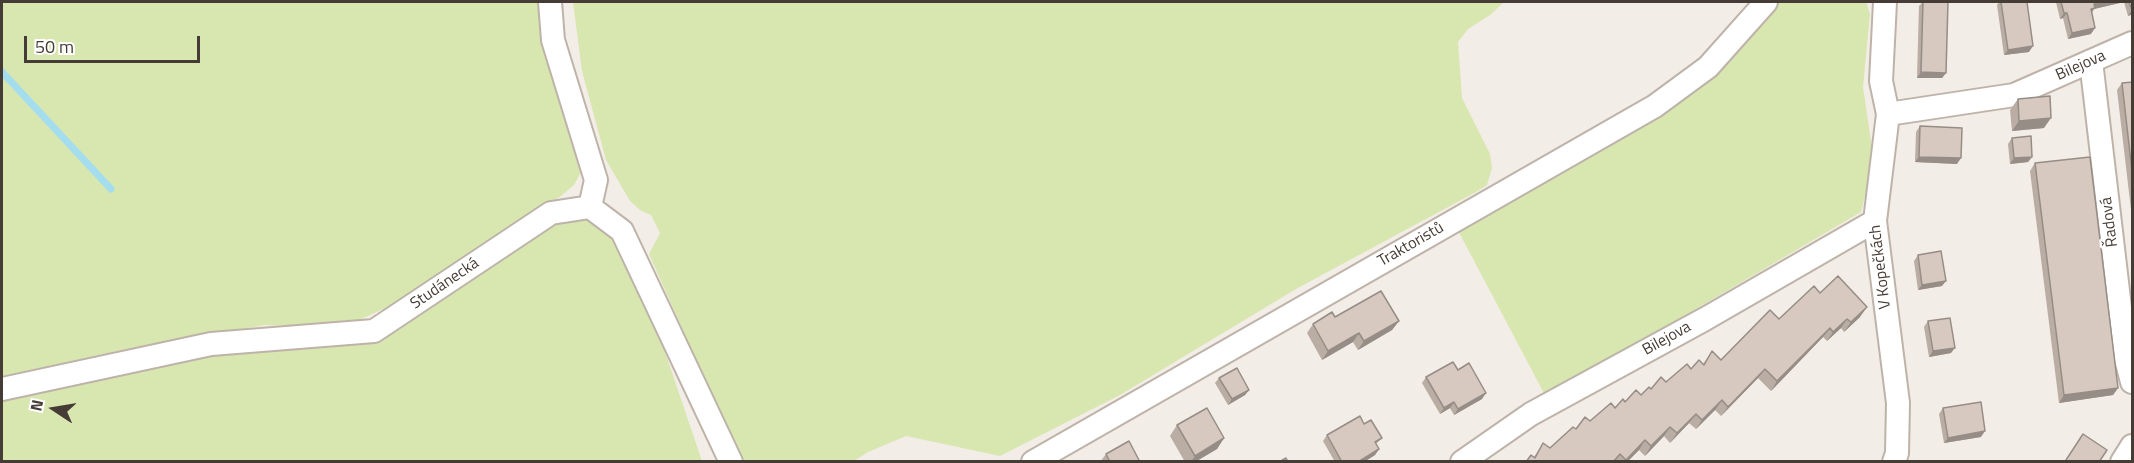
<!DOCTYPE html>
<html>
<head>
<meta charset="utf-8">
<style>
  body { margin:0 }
  #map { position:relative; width:2134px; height:463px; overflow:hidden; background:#f3ede7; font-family:"Titillium Web",sans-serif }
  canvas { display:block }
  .frame { position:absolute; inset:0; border:3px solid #463c36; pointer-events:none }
  .north { position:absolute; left:24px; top:379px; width:60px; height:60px; -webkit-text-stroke:4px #fff; paint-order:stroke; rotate:282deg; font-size:16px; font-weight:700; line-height:24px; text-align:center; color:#463c36 }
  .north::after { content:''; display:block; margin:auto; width:21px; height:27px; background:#463c36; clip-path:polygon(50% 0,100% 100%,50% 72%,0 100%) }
  .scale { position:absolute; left:24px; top:36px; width:176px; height:27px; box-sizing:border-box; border:3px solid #463c36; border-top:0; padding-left:8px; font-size:18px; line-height:21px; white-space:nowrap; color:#463c36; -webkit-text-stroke:4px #fff; paint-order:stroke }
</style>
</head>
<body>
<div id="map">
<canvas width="2134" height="463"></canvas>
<div class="frame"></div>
<div class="north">N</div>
<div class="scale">50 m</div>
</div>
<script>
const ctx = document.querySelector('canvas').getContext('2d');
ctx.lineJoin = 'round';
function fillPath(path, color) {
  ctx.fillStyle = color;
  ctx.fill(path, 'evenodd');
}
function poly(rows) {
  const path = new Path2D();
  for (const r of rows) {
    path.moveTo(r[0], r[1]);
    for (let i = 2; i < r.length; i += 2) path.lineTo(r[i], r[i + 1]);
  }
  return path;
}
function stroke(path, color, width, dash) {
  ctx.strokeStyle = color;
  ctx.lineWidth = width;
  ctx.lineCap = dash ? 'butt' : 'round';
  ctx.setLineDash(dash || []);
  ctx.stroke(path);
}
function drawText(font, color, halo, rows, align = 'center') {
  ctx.font = font + ' "Titillium Web",sans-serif';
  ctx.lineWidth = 4.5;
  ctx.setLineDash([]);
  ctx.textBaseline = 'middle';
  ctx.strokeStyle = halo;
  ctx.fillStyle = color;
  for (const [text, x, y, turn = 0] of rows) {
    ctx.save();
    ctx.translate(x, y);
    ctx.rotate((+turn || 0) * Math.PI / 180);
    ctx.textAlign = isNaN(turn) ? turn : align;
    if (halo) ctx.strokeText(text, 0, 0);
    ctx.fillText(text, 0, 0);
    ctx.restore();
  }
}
fillPath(poly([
  [2,2,546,2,583,156,581,172,574,185,561,196,474,249,405,299,359,320,289,326,265,325,137,347,2,376],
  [573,2,1504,2,1490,15,1468,29,1458,42,1462,98,1490,154,1492,168,1487,185,1476,192,1296,289,1120,395,1000,456,906,436,868,452,854,461,741,461,649,254,660,233,651,215,640,210,630,201,606,160,582,71],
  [1774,2,1866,2,1870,14,1863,87,1874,161,1861,212,1546,397,1453,221,1716,67],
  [573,219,589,221,607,229,621,252,663,346,702,461,2,462,2,399,256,348,362,339,399,330,518,244,556,222]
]), '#d8e6b0');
stroke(poly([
  [2,72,111,189]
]), '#a4deee', 7);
const street = poly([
  [550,2,553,40,596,180,590,207],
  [1885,2,1881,81,1888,114,1875,221,1898,403,1897,453,1894,462],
  [2091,61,2126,359,2132,382],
  [1888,114,2014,95,2132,43],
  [2,389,211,344,374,331,551,213,590,207,622,231,731,462],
  [1033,462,1655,106,1708,67,1766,2],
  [1462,462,1531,414,1705,319,1875,221],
  [2122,462,2132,446]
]);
stroke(street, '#beb3a9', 26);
stroke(street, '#fff', 22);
fillPath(poly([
  [1923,2,1948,2,1946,73,1942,78,1917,78,1919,6],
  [1999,2,2027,2,2029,52,2004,55,1997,5],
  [2056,2,2133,2,2133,14,2128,16,2124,2,2094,9,2091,13,2091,34,2068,39,2063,18,2060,19],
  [2133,82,2133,227,2117,90,2122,83],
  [2018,99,2044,128,2012,131,2010,110],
  [1920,126,1957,164,1915,162,1916,132],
  [2012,138,2032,157,2028,162,2010,164,2008,144],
  [2035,163,2118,388,2113,395,2059,403,2030,171],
  [1918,255,1942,286,1918,290,1914,261],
  [1820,293,1860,317,1844,332,1841,328,1827,341,1823,337,1771,391,1758,378,1721,416,1715,410,1696,429,1689,423,1670,443,1664,436,1645,456,1639,450,1627,462,1526,462,1534,457,1543,443,1550,448,1576,429,1625,402,1641,395,1651,389,1691,369,1703,364,1712,351,1721,360,1779,319],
  [1335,317,1399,321,1392,330,1358,350,1353,342,1322,360,1307,333,1313,324],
  [1928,321,1951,353,1929,357,1924,327],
  [1458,370,1482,399,1454,415,1450,408,1440,414,1422,383,1426,377],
  [1219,378,1249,390,1245,395,1228,405,1215,383],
  [1943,408,1981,437,1944,443,1939,414],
  [1364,424,1382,438,1376,444,1379,449,1375,455,1364,462,1335,462,1323,441,1327,435],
  [1177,425,1224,438,1217,449,1195,462,1185,462,1170,436],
  [1106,454,1140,462,1100,462]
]), '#b9ada4');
fillPath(poly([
  [2105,2,2124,2,2094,9,2091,14,2087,14,2094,4],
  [2132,10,2133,10,2133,14,2128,16],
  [2064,13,2067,13,2063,18,2060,19],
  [2095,28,2091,34,2068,39,2072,33],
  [2033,46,2029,52,2004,55,2008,50],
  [1921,72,1946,73,1942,78,1917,78],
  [2051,118,2044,128,2012,131,2019,121],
  [1919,157,1961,158,1957,164,1915,162],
  [2032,157,2028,162,2010,164,2014,158],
  [1946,281,1942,286,1918,290,1922,285],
  [1867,307,1860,317,1844,332,1851,322],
  [1847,319,1841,328,1827,341,1833,332],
  [1399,321,1392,330,1358,350,1364,341],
  [1830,328,1823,337,1771,391,1777,381],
  [1359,333,1353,342,1322,360,1328,351],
  [1955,348,1951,353,1929,357,1933,351],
  [1765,369,1758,378,1721,416,1728,407],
  [2118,388,2113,395,2059,403,2064,395],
  [1249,390,1245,395,1228,405,1232,399],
  [1486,393,1482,399,1454,415,1458,409],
  [1722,400,1715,410,1696,429,1702,420],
  [1454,402,1450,408,1440,414,1444,408],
  [1696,414,1689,423,1670,443,1677,433],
  [1670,427,1664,436,1645,456,1651,446],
  [1985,431,1981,437,1944,443,1948,438],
  [1224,438,1217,449,1195,462,1191,462,1195,456],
  [1645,440,1639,450,1627,462,1625,462],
  [1379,449,1375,455,1364,462,1358,462]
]), '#968d86');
const building = poly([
  [1923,2,1948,2,1946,73,1921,72,1923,2],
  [2001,2,2027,2,2033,46,2008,50,2001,2],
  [2061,2,2105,2,2094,4,2095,8,2091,9,2095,28,2072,33,2067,13,2064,13,2061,2],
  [2129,2,2133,2,2133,10,2132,10,2129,2],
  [2133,82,2133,180,2122,83,2133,82],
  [2050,96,2051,118,2019,121,2018,99,2050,96],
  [1920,126,1962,128,1961,158,1919,157,1920,126],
  [2031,136,2032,157,2014,158,2012,138,2031,136],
  [2090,157,2118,388,2064,395,2035,163,2090,157],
  [1941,251,1946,281,1922,285,1918,255,1941,251],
  [1838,276,1867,307,1851,322,1847,319,1833,332,1830,328,1777,381,1765,369,1728,407,1722,400,1702,420,1696,414,1677,433,1670,427,1651,446,1645,440,1626,460,1620,454,1613,462,1526,462,1531,455,1535,458,1543,443,1550,448,1573,427,1576,429,1585,417,1590,421,1611,403,1615,408,1623,399,1625,402,1636,390,1641,395,1649,387,1651,389,1661,377,1666,382,1687,364,1691,369,1699,360,1704,365,1712,351,1721,360,1770,310,1779,319,1814,286,1820,293,1838,276],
  [1381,291,1399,321,1364,341,1359,333,1328,351,1313,324,1332,312,1335,317,1381,291],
  [1950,318,1955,348,1933,351,1928,321,1950,318],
  [1453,362,1458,370,1469,363,1486,393,1458,409,1454,402,1444,408,1426,377,1453,362],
  [1237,368,1249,390,1232,399,1219,378,1237,368],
  [1981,402,1985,431,1948,438,1943,408,1981,402],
  [1207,408,1224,438,1195,456,1177,425,1207,408],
  [1360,416,1364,424,1371,420,1382,438,1375,442,1379,449,1358,462,1342,462,1327,435,1360,416],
  [2083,434,2107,450,2099,462,2068,462,2066,460,2083,434],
  [1129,441,1140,462,1110,462,1106,454,1129,441],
  [1286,458,1288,462,1279,462,1286,458]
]);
fillPath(building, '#d7c9bf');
stroke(building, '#968d86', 1.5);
drawText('16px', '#463c36', '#fff', [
  ["Bilejova",2081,66,-24],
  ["Řadová",2110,222,-97],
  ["Traktoristů",1411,245,-30],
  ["V Kopečkách",1881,267,-97],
  ["Studánecká",445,284,-34],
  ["Bilejova",1667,339,-29]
]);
</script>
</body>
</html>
